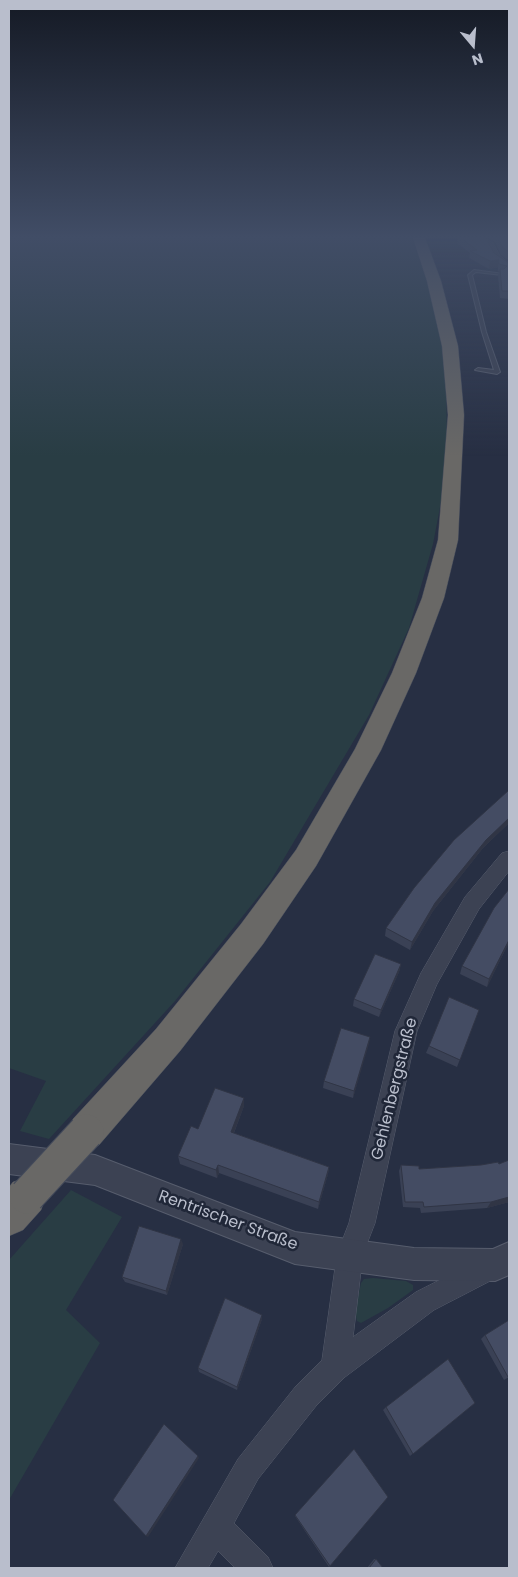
<!DOCTYPE html>
<html>
<head>
<meta charset="utf-8">
<style>
  body { margin:0 }
  #map { position:relative; width:518px; height:1577px; overflow:hidden; background:#272f43; font-family:Poppins,sans-serif }
  canvas { display:block }
  .frame { position:absolute; inset:0; border:10px solid #b9becc; pointer-events:none }
  .north { position:absolute; left:448px; top:20px; width:50px; height:50px; -webkit-text-stroke:4px #202738; paint-order:stroke; rotate:162deg; font-size:14px; font-weight:700; line-height:20px; text-align:center; color:#b9becc }
  .north::after { content:''; display:block; margin:auto; width:18px; height:22px; background:#b9becc; clip-path:polygon(50% 0,100% 100%,50% 72%,0 100%) }
</style>
</head>
<body>
<div id="map">
<canvas width="518" height="1577"></canvas>
<div class="frame"></div>
<div class="north">N</div>
</div>
<script>
const ctx = document.querySelector('canvas').getContext('2d');
ctx.lineJoin = 'round';
function fillPath(path, color) {
  ctx.fillStyle = color;
  ctx.fill(path, 'evenodd');
}
function poly(rows) {
  const path = new Path2D();
  for (const r of rows) {
    path.moveTo(r[0], r[1]);
    for (let i = 2; i < r.length; i += 2) path.lineTo(r[i], r[i + 1]);
  }
  return path;
}
function stroke(path, color, width, dash) {
  ctx.strokeStyle = color;
  ctx.lineWidth = width;
  ctx.lineCap = dash ? 'butt' : 'round';
  ctx.setLineDash(dash || []);
  ctx.stroke(path);
}
function drawText(font, color, halo, rows, align = 'center') {
  ctx.font = font + ' Poppins,sans-serif';
  ctx.lineWidth = 5;
  ctx.setLineDash([]);
  ctx.textBaseline = 'middle';
  ctx.strokeStyle = halo;
  ctx.fillStyle = color;
  for (const [text, x, y, turn = 0] of rows) {
    ctx.save();
    ctx.translate(x, y);
    ctx.rotate((+turn || 0) * Math.PI / 180);
    ctx.textAlign = isNaN(turn) ? turn : align;
    if (halo) ctx.strokeText(text, 0, 0);
    ctx.fillText(text, 0, 0);
    ctx.restore();
  }
}
fillPath(poly([
  [9,235,411,235,434,300,446,366,447,449,442,497,433,544,409,628,369,715,270,882,175,1001,49,1139,20,1131,46,1081,9,1068],
  [71,1190,122,1217,66,1310,100,1343,9,1500,9,1260],
  [373,1278,406,1281,413,1285,413,1290,388,1308,361,1323,357,1321,355,1312,361,1283,364,1279]
]), '#293d44');
const service = poly([
  [474,270,504,274,502,275,476,272,472,275,486,332,500,372,497,374,475,370,478,368,494,370,482,332,468,275,474,270]
]);
const minor = poly([
  [474,235,480,235,493,243,500,256,509,263,509,269,494,259,487,246,474,239,474,235],
  [509,851,509,871,479,909,437,984,417,1031,375,1223,363,1254,353,1337,416,1292,485,1257,494,1261,498,1270,494,1279,434,1310,345,1377,316,1406,258,1479,234,1523,268,1557,273,1568,235,1568,218,1551,208,1568,175,1568,238,1459,296,1386,322,1360,337,1254,349,1223,395,1031,421,973,465,897,502,853,509,851]
]);
const tertiary = poly([
  [9,1144,95,1155,295,1232,414,1248,493,1249,509,1242,509,1275,495,1281,414,1280,295,1264,95,1185,9,1174,9,1144]
]);
const trunk = poly([
  [412,235,424,235,441,281,458,346,464,415,458,540,444,598,416,673,381,750,316,866,263,944,180,1051,99,1145,86,1151,73,1145,67,1132,73,1119,156,1029,241,924,296,850,355,749,392,673,422,598,438,540,448,415,442,346,427,281,412,235],
  [27,1177,41,1182,46,1196,41,1210,23,1230,9,1236,9,1187,13,1182,27,1177]
]);
stroke(service, '#575d6d', 2);
stroke(minor, '#575d6d', 1);
stroke(tertiary, '#575d6d', 2);
stroke(trunk, '#434a5a', 1);
fillPath(service, '#3c4253');
fillPath(minor, '#3c4253');
fillPath(tertiary, '#3c4253');
fillPath(trunk, '#696866');
const trunkBridge = poly([
  [27,1196,86,1132]
]);
stroke(trunkBridge, '#434a5a', 37, []);
stroke(trunkBridge, '#696866', 35);
fillPath(poly([
  [489,235,509,235,509,261,501,255,495,242,488,238],
  [458,236,494,253,509,263,509,299,500,298,498,276,499,272,498,271,498,267,489,269,469,258,470,253,457,243],
  [509,790,509,823,483,848,433,911,410,950,385,936,386,928],
  [509,942,487,987,460,974,462,966],
  [401,964,399,972,379,1017,353,1006,354,999],
  [479,1010,457,1067,426,1053,429,1046],
  [370,1037,353,1098,323,1088,324,1081],
  [244,1106,234,1133,329,1167,328,1174,318,1209,219,1173,217,1178,180,1164,178,1156,198,1129],
  [509,1160,509,1202,487,1208,421,1213,420,1208,403,1207,399,1171,401,1165,419,1169,499,1164],
  [183,1244,167,1295,125,1282,122,1277],
  [262,1319,237,1390,199,1372,198,1368],
  [509,1320,509,1377,504,1380,481,1339,485,1335],
  [475,1403,410,1456,383,1410,386,1407],
  [295,1515,330,1566,329,1567,295,1516],
  [374,1559,376,1559,383,1568,367,1568]
]), '#3a4155');
fillPath(poly([
  [499,260,498,267,489,269,490,261],
  [509,818,509,823,483,848,433,911,410,950,412,942,435,903,486,840],
  [509,940,509,942,487,987,489,979],
  [401,964,399,972,379,1017,381,1010],
  [370,1037,369,1044,353,1098,354,1091],
  [244,1098,244,1106,231,1140,231,1132],
  [218,1165,219,1173,217,1178,216,1170],
  [329,1167,328,1174,318,1209,319,1202],
  [509,1197,509,1202,487,1208,491,1202],
  [181,1239,183,1244,167,1295,166,1291],
  [262,1315,262,1319,237,1390,237,1387],
  [198,1456,199,1458,148,1537,146,1536]
]), '#303545');
const building = poly([
  [463,235,477,235,487,240,494,253,509,263,509,291,502,291,500,269,504,269,507,266,499,264,499,260,490,261,470,251,477,250,458,236,463,235],
  [496,235,509,235,509,252,503,248,496,235],
  [509,790,509,818,486,840,435,903,412,942,386,928,414,888,454,840,509,790],
  [509,889,509,940,489,979,462,966,494,908,509,889],
  [375,954,401,964,381,1010,354,999,375,954],
  [449,997,479,1010,460,1060,429,1046,449,997],
  [341,1028,370,1037,354,1091,324,1081,341,1028],
  [215,1088,244,1098,231,1132,329,1167,319,1202,218,1165,216,1170,178,1156,191,1126,198,1129,215,1088],
  [509,1160,509,1197,491,1202,424,1207,423,1202,405,1202,401,1165,419,1166,419,1169,481,1165,498,1162,499,1164,509,1160],
  [139,1226,181,1239,166,1291,122,1277,139,1226],
  [225,1298,262,1315,237,1387,198,1368,225,1298],
  [509,1320,509,1376,508,1377,485,1335,509,1320],
  [448,1359,475,1403,413,1454,386,1407,448,1359],
  [164,1424,198,1456,146,1536,113,1500,164,1424],
  [354,1449,388,1497,330,1566,295,1515,354,1449],
  [376,1559,383,1568,369,1568,376,1559]
]);
fillPath(building, '#444c63');
stroke(building, '#303545', 1);
const sky = ctx.createLinearGradient(0, 0, 0, 456);
sky.addColorStop(0, '#151a25');
sky.addColorStop(0.52, '#414d66');
sky.addColorStop(1, '#414d6600');
ctx.fillStyle = sky;
ctx.fillRect(0, 0, 518, 456);
drawText('16px', '#b9becc', '#202738', [
  ["Gehlenbergstraße",395,1089,-76],
  ["Rentrischer Straße",228,1221,20]
]);
</script>
</body>
</html>
